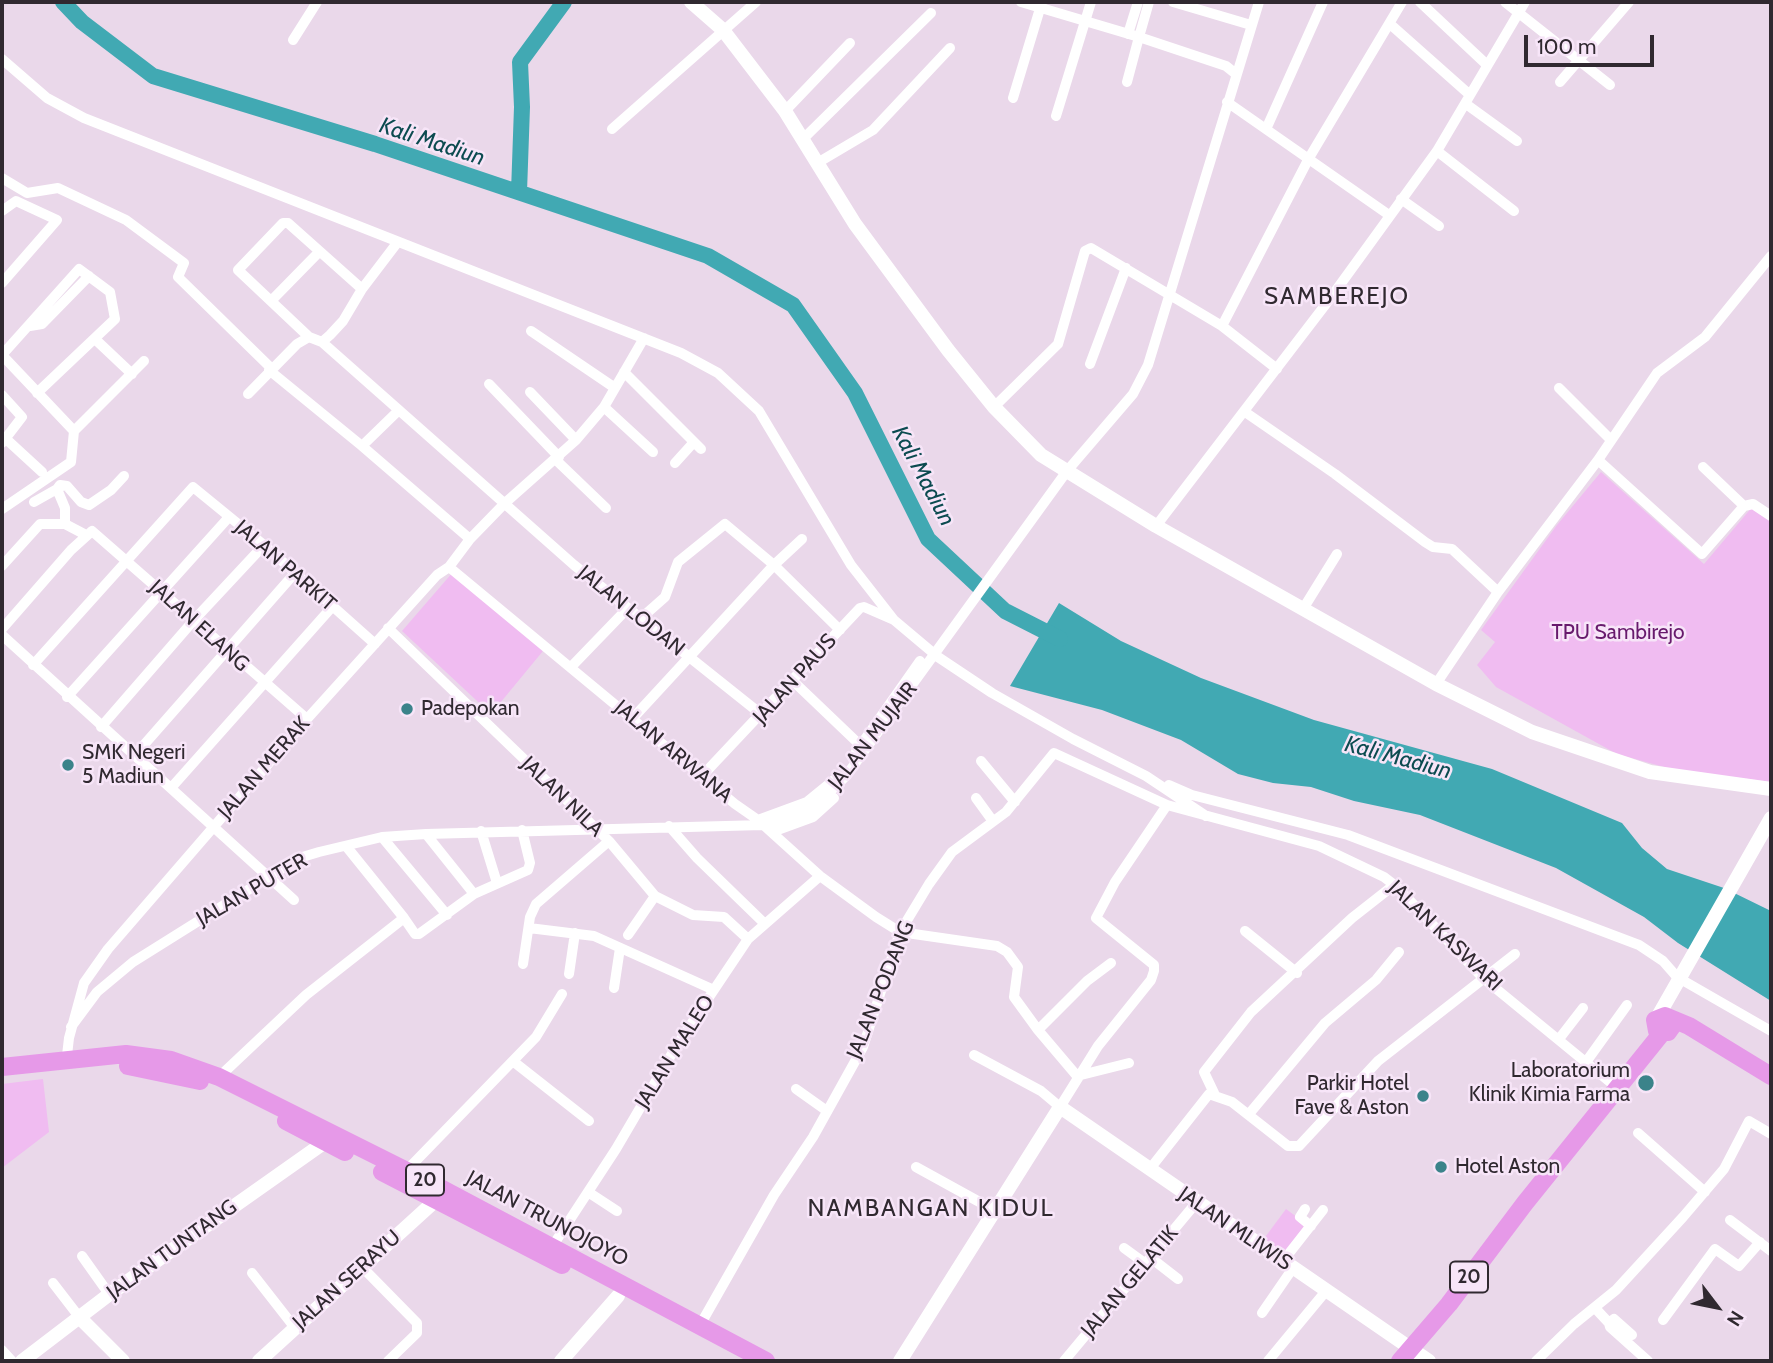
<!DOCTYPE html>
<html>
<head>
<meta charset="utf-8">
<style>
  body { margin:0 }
  #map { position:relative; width:1773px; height:1363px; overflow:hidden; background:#ead8ea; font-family:Cabin,sans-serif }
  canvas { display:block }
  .frame { position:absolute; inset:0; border:4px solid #302930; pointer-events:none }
  .north { position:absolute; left:1682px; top:1272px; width:70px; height:70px; -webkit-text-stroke:5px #f7e5f8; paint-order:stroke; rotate:122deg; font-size:19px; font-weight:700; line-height:28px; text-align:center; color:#302930 }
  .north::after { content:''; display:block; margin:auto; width:24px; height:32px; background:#302930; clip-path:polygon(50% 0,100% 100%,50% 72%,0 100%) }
  .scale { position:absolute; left:1524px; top:35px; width:130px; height:32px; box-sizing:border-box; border:4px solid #302930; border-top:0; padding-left:9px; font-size:21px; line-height:24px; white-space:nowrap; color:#302930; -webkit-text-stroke:5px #f7e5f8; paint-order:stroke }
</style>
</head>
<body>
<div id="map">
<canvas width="1773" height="1363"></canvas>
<div class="frame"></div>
<div class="north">N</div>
<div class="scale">100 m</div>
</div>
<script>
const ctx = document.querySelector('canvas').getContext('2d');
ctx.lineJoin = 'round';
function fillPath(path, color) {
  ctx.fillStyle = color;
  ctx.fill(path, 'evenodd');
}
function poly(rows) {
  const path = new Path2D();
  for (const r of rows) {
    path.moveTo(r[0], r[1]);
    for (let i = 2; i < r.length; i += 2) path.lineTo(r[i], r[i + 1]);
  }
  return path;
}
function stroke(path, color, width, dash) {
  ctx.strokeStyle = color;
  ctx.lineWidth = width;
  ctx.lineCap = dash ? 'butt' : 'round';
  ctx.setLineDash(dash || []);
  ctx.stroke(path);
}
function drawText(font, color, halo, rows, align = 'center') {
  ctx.font = font + ' Cabin,sans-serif';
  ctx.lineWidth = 5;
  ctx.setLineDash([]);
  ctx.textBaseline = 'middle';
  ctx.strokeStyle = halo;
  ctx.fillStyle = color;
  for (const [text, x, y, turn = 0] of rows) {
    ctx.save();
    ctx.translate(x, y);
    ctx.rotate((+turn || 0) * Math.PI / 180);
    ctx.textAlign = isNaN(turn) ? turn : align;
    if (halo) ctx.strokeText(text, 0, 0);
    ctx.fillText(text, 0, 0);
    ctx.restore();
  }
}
fillPath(poly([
  [1601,472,1704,564,1753,506,1771,522,1771,782,1675,770,1617,754,1496,687,1477,665,1495,642,1481,630,1557,525],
  [453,572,543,651,491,714,402,631],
  [43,1079,49,1132,2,1168,2,1084],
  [1286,1209,1309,1226,1283,1260,1260,1244]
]), '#f0bcf1');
fillPath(poly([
  [1059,603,1121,641,1201,678,1314,720,1492,769,1622,823,1642,848,1667,869,1724,888,1771,911,1771,1001,1678,943,1644,917,1556,868,1420,815,1354,801,1311,787,1273,783,1238,774,1181,740,1102,710,1010,686]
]), '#41a9b3');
stroke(poly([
  [63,2,82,22,153,76,375,144,708,256,793,305,855,393,928,539,1005,611,1060,639],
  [519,192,522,107,520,62,564,2]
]), '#41a9b3', 16);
stroke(poly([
  [1021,2,1139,37,1149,2],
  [1173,2,1251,25],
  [1420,2,1486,64],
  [1505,2,1610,85],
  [1390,24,1470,95],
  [1128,34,1138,2],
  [293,40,317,2],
  [2,59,47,98,84,118,681,353,718,373,759,411,851,565,894,620,938,657,992,693,1073,739,1146,776,1206,816],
  [1127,82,1139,37,1226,66,1236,74],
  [1560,82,1629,2],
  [1013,98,1042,2],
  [1227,102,1389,215],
  [1466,104,1517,141],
  [785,111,850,43],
  [1056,116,1091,2],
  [1267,127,1323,2],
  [612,129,756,2],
  [803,139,931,13],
  [1437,151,1514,211],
  [819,162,873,130,950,48],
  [2,178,27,193,58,188,126,220,184,263,178,277,271,368],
  [1401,199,1439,226],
  [2,211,16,201,57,220,2,283],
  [1771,256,1705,337,1657,373,1598,460,1702,554,1744,506,1753,504,1771,516],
  [271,301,319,252],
  [30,326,42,324,89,276],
  [1222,326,1309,158,1402,2],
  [531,331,615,388],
  [309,337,238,270,283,223,288,223,362,289],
  [96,340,132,374],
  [322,342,574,565,762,715],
  [2,355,79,269,110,292,115,319,37,393],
  [2,355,74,431],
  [1090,364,1126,268],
  [269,370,362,446,470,539],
  [624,372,701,449],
  [489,384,559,457],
  [1559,388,1611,440],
  [530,392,576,440],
  [248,394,297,344,309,337,322,342,330,335,343,321,362,289,397,243],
  [2,395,22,417,2,443],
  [604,407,653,452],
  [994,407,1058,344,1085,251,1091,248,1222,326,1277,369],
  [1245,412,1335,474,1425,542,1433,547,1452,549,1498,592],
  [5,438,42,472],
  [362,446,399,410],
  [556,460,606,508],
  [675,463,694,442],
  [1703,467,1744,506],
  [34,502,57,489],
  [2,509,71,462,74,431,144,361],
  [65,524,65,508,57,489,60,485,67,486,81,502,89,505,111,490,124,476],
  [1156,526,1329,300,1437,151,1525,2],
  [2,566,40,524,65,524,86,535],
  [449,567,735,804,758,820,820,876,876,917,900,932,997,946,1007,952,1018,967,1014,997,1038,1030,1077,1076],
  [1303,609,1337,554],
  [639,620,665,597,678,562,725,524,774,565,802,539],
  [388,628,609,841,655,896,693,915,724,917,748,939],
  [2,629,71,550,92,531,307,719],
  [2,635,294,900],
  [33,665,193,487,264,545,375,644],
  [572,666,627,609],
  [793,681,860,745],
  [1436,684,1498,592,1598,460],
  [67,697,229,517],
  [633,718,774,565,840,630],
  [101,727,194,620,264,545],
  [856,752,920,661],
  [135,755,294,574],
  [981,761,1015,802],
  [702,776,860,608,864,607,894,620],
  [1169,785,1192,795,1348,835,1639,945,1663,961,1677,977,1771,1031],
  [171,788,332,607],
  [976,798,992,820],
  [758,820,807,802,834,780],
  [669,826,697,858,765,924],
  [481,831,497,883],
  [772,832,813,817,834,798],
  [426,834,474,894],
  [382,837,447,915],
  [346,846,404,918],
  [529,928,594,936,714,990],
  [1245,931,1297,973],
  [628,935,655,896],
  [523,964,530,917,536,904,609,841],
  [569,974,575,933],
  [614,988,620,948],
  [71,1027,97,992,133,962,299,858,319,852,382,837,426,834,763,825,802,812,820,802,846,776,1067,471,1133,394,1148,365,1259,2],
  [1038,1030,1087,981,1111,963],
  [1559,1039,1583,1008],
  [974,1055,1041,1091,1060,1107,1098,1046,1151,980,1154,971,1154,965,1096,918,1115,882,1167,805],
  [514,1062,589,1121],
  [1586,1062,1627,1005],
  [66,1064,69,1038,84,983,108,949,307,719,437,575,449,567,470,539,505,503,576,440,604,407,644,338],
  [1077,1076,1129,1063],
  [219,1077,306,995,404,918,415,934,419,934,474,894,528,870,530,863,522,830],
  [796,1089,827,1111],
  [1214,1093,1204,1072,1251,1012,1352,918,1394,885],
  [1249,1114,1325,1023,1376,980,1399,952],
  [1638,1133,1705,1192],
  [916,1167,994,1210],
  [1149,1170,1209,1094,1232,1102,1288,1146,1299,1146,1378,1061,1515,954],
  [406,1171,536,1037,562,994],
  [588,1192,617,1211],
  [1305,1209,1300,1217,1311,1226],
  [1730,1220,1771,1251],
  [552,1247,616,1149,677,1045,748,939,820,876],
  [1124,1248,1146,1264],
  [82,1256,109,1294],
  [1151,1258,1178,1279],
  [1283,1261,1323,1210],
  [362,1267,417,1323,417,1333,388,1361],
  [252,1273,295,1328],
  [53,1283,80,1318],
  [1595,1308,1609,1323,1614,1319,1632,1335],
  [1262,1313,1293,1268],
  [1663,1320,1715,1249,1739,1266,1760,1242],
  [1609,1323,1610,1327,1648,1361],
  [699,1327,774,1195,813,1137,863,1047,900,932,929,884,952,852,1006,812,1054,753,1167,805,1319,846,1384,877,1397,887,1483,978,1616,1087],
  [2,1350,12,1361],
  [1064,1361,1196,1203],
  [1268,1361,1326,1291],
  [1536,1361,1574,1324,1616,1290,1683,1217,1724,1169,1749,1121,1771,1134]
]), '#fff', 10);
stroke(poly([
  [691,2,723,30,785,111,855,224,948,350,994,407,1041,455,1156,526,1436,684,1532,732,1650,772,1771,789],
  [1657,1018,1771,818],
  [80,1318,123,1361],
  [22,1361,111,1293,325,1142],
  [259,1361,436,1200],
  [561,1361,618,1296],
  [900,1361,1060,1107,1429,1361]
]), '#fff', 14);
stroke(poly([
  [1671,1019,1673,1025,1668,1032,1657,1031,1655,1020,1665,1016,1689,1026,1771,1076],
  [128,1066,200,1081],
  [2,1067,126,1054,171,1060,219,1077,429,1182,766,1361],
  [286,1121,345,1152],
  [382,1172,562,1265],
  [1400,1361,1449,1304,1525,1203,1661,1034]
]), '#e699e8', 18);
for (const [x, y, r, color] of [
  [407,709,7,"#3b838a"],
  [68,765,7,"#3b838a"],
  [1646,1083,9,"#3b838a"],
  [1423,1096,7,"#3b838a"],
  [1441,1167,7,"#3b838a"]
]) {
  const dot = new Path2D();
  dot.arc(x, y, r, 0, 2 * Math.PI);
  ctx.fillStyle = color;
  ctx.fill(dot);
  stroke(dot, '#f7e5f8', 2.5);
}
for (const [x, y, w] of [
  [425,1180,38],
  [1469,1277,38]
]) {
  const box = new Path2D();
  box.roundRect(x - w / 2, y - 15.5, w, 31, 5);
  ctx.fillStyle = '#f7e5f8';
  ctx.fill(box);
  stroke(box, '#302930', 2);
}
drawText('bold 19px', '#302930', null, [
  ["20",425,1180],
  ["20",1469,1277]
]);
drawText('21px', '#302930', '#f7e5f8', [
  ["JALAN PARKIT",285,566,41],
  ["JALAN LODAN",631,611,39],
  ["JALAN ELANG",199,626,42],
  ["JALAN PAUS",795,679,-48],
  ["JALAN MUJAIR",873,736,-52],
  ["JALAN ARWANA",673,752,40],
  ["JALAN MERAK",264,768,-49],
  ["JALAN NILA",562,797,44],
  ["JALAN PUTER",252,890,-30],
  ["JALAN KASWARI",1445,936,44],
  ["JALAN PODANG",881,990,-68],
  ["JALAN MALEO",675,1052,-58],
  ["JALAN TRUNOJOYO",547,1219,28],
  ["JALAN MLIWIS",1235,1229,34],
  ["JALAN TUNTANG",172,1250,-36],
  ["JALAN SERAYU",347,1280,-42],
  ["JALAN GELATIK",1130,1282,-50]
]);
drawText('21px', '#681a6d', '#f7e5f8', [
  ["TPU Sambirejo",1618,633]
]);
drawText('21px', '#302930', '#f7e5f8', [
  ["Padepokan",421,709],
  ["SMK Negeri",82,753],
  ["5 Madiun",82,777],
  ["Laboratorium",1630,1071,"right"],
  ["Klinik Kimia Farma",1630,1095,"right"],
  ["Parkir Hotel",1409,1084,"right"],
  ["Fave & Aston",1409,1108,"right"],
  ["Hotel Aston",1455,1167]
], 'left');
drawText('italic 23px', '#0c4b50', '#f7e5f8', [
  ["Kali Madiun",432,142,18],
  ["Kali Madiun",923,476,62],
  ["Kali Madiun",1398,758,15]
]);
ctx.letterSpacing = '2px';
drawText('24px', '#302930', '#f7e5f8', [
  ["SAMBEREJO",1337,297],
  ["NAMBANGAN KIDUL",931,1209]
]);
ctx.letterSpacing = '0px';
</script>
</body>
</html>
